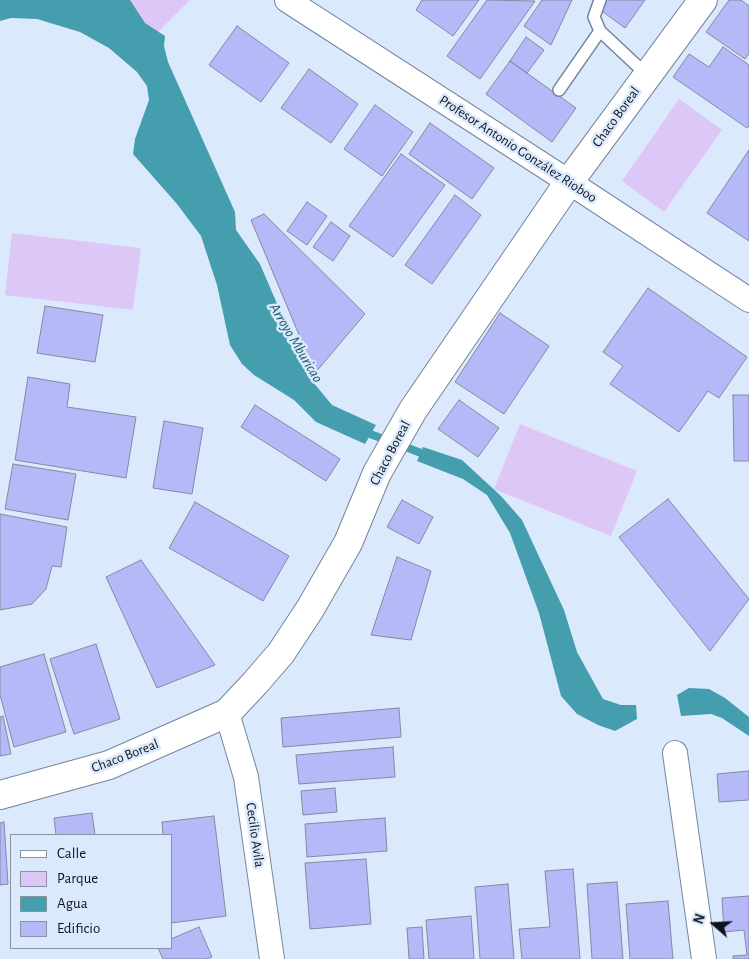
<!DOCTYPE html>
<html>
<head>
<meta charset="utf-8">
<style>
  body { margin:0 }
  #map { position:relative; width:749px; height:959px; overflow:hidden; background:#dbe9fd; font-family:"Alegreya Sans",sans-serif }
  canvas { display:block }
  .legend { position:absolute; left:10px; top:834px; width:162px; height:115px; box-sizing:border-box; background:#dbe9fd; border:1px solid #8994a3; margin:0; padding:6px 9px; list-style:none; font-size:15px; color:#0e141d }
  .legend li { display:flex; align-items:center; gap:10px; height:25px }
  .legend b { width:25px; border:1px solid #8994a3 }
  .north { position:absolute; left:689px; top:899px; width:50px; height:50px; -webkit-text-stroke:4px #dbe9fd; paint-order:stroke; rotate:289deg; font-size:14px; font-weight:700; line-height:20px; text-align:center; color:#0e141d }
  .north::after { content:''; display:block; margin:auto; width:18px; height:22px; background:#0e141d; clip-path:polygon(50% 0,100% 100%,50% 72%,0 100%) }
</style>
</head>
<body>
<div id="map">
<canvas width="749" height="959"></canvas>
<ul class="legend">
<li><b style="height:6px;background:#fff"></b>Calle</li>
<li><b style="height:14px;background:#ddc7f6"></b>Parque</li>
<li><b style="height:14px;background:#449eae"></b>Agua</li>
<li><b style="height:14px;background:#b6b9f7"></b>Edificio</li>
</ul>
<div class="north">N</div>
</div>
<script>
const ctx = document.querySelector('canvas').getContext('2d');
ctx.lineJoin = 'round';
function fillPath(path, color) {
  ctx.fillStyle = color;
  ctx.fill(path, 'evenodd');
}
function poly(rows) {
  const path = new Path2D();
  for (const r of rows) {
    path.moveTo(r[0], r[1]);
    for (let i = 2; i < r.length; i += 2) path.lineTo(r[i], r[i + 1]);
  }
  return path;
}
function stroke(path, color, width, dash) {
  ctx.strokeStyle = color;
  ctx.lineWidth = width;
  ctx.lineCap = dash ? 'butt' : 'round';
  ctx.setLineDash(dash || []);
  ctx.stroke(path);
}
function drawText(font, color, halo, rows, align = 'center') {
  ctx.font = font + ' "Alegreya Sans",sans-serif';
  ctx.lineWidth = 5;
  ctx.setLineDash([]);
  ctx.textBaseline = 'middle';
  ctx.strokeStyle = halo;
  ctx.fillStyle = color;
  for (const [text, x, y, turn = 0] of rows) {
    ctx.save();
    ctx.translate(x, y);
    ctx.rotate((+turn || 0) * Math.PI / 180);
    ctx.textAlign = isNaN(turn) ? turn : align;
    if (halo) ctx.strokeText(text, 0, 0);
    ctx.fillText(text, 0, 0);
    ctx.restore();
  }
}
fillPath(poly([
  [115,0,190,0,153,37],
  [679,99,722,130,664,212,622,181],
  [12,233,141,248,133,310,5,295],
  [520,424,637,471,611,536,494,489]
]), '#ddc7f6');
fillPath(poly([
  [0,0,130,0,145,23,165,36,164,46,168,62,235,212,236,230,260,264,308,376,332,405,376,425,365,444,316,422,294,400,254,375,242,364,230,345,217,285,201,236,177,204,133,154,135,139,149,100,147,86,137,72,109,48,80,32,37,19,11,18,0,21],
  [423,447,462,460,501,496,522,520,564,610,577,652,603,699,621,705,636,705,637,719,615,731,598,725,577,714,561,696,539,613,510,533,487,495,463,479,417,461],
  [689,688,709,689,725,698,749,717,749,736,722,718,711,714,681,716,677,695]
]), '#449eae');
stroke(poly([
  [362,431,389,441],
  [400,445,429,456]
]), '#449eae', 8);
const building = poly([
  [422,0,479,0,453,36,416,10,422,0],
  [487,0,535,1,480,79,447,56,487,0],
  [542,0,572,0,551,45,524,26,542,0],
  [600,0,645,0,625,28,595,6,600,0],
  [729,0,741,0,749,6,749,53,745,59,706,32,729,0],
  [237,26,289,63,261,102,209,65,237,26],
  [526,37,544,50,527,73,510,61,526,37],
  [723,47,749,65,749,126,747,128,673,77,689,54,709,67,723,47],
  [510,61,576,108,552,142,486,94,510,61],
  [309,69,358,104,331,143,281,108,309,69],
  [375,105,413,132,382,176,344,149,375,105],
  [430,123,494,168,472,199,409,154,430,123],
  [749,150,749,241,707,213,749,150],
  [401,154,445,185,393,257,349,226,401,154],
  [455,195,481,215,432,284,405,265,455,195],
  [307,202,327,216,307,245,287,231,307,202],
  [264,214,365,314,315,373,251,220,264,214],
  [331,222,350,236,333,261,313,247,331,222],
  [648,288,747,357,719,398,708,391,679,432,610,384,623,366,603,352,648,288],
  [45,306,103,315,95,362,37,353,45,306],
  [500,313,549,346,504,414,455,382,500,313],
  [28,377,70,384,67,407,136,417,126,478,15,460,28,377],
  [733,395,749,395,749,461,734,461,733,395],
  [459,400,499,428,478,457,438,429,459,400],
  [255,405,340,459,326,481,241,427,255,405],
  [164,421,203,428,192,494,153,488,164,421],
  [13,464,76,474,68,520,5,509,13,464],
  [668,499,749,599,710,651,619,537,668,499],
  [402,500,433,517,419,544,387,527,402,500],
  [195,502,289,556,263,601,169,548,195,502],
  [0,514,67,527,61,567,52,566,46,589,32,604,0,610,0,514],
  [397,557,431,571,411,640,371,635,397,557],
  [141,560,215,665,157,688,106,577,141,560],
  [96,644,120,719,74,734,50,659,96,644],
  [44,654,66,732,14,747,0,695,0,667,44,654],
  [399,708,401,737,283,747,281,718,399,708],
  [3,716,11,754,0,756,0,717,3,716],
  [393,747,395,777,299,784,296,755,393,747],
  [749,771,749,800,719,802,717,774,749,771],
  [335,788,337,812,303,815,301,791,335,788],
  [92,813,95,835,56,835,54,818,92,813],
  [214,816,226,916,171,923,171,835,163,835,162,822,214,816],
  [385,818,387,851,307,857,305,824,385,818],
  [4,822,8,884,0,885,0,823,4,822],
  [366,859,371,924,310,929,305,863,366,859],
  [573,869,580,959,522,959,519,929,550,927,545,871,573,869],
  [617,882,623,959,592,959,587,884,617,882],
  [508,884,514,959,480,959,475,887,508,884],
  [749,896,749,959,733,959,733,956,747,955,744,930,724,932,722,898,749,896],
  [668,901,673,959,630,959,626,904,668,901],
  [471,916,474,959,429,959,426,920,471,916],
  [199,927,212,957,206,959,163,959,158,948,171,948,171,939,199,927],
  [422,927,424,959,409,959,407,928,422,927]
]);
fillPath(building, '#b6b9f7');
stroke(building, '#8688a2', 1);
const service = poly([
  [600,0,594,17,600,31,647,75],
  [559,90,600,31]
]);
const minor = poly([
  [287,0,569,182,749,300],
  [227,713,246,777,272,959],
  [675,753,704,959]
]);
const secondary = poly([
  [0,795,109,765,227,713,256,682,281,653,310,609,348,543,377,473,413,410,569,182,703,0]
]);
stroke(service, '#75849b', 14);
stroke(minor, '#75849b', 26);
stroke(secondary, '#75849b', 30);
stroke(service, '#fff', 11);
stroke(minor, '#fff', 24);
stroke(secondary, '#fff', 28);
drawText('14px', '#0e141d', '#dbe9fd', [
  ["Chaco Boreal",616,117,-54],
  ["Profesor Antonio González Rioboo",518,149,33],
  ["Chaco Boreal",390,453,-62],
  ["Chaco Boreal",125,756,-21],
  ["Cecilio Avila",255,835,82]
]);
drawText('italic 15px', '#135e69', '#dbe9fd', [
  ["Arroyo Mburicao",296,343,59]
]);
</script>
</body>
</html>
